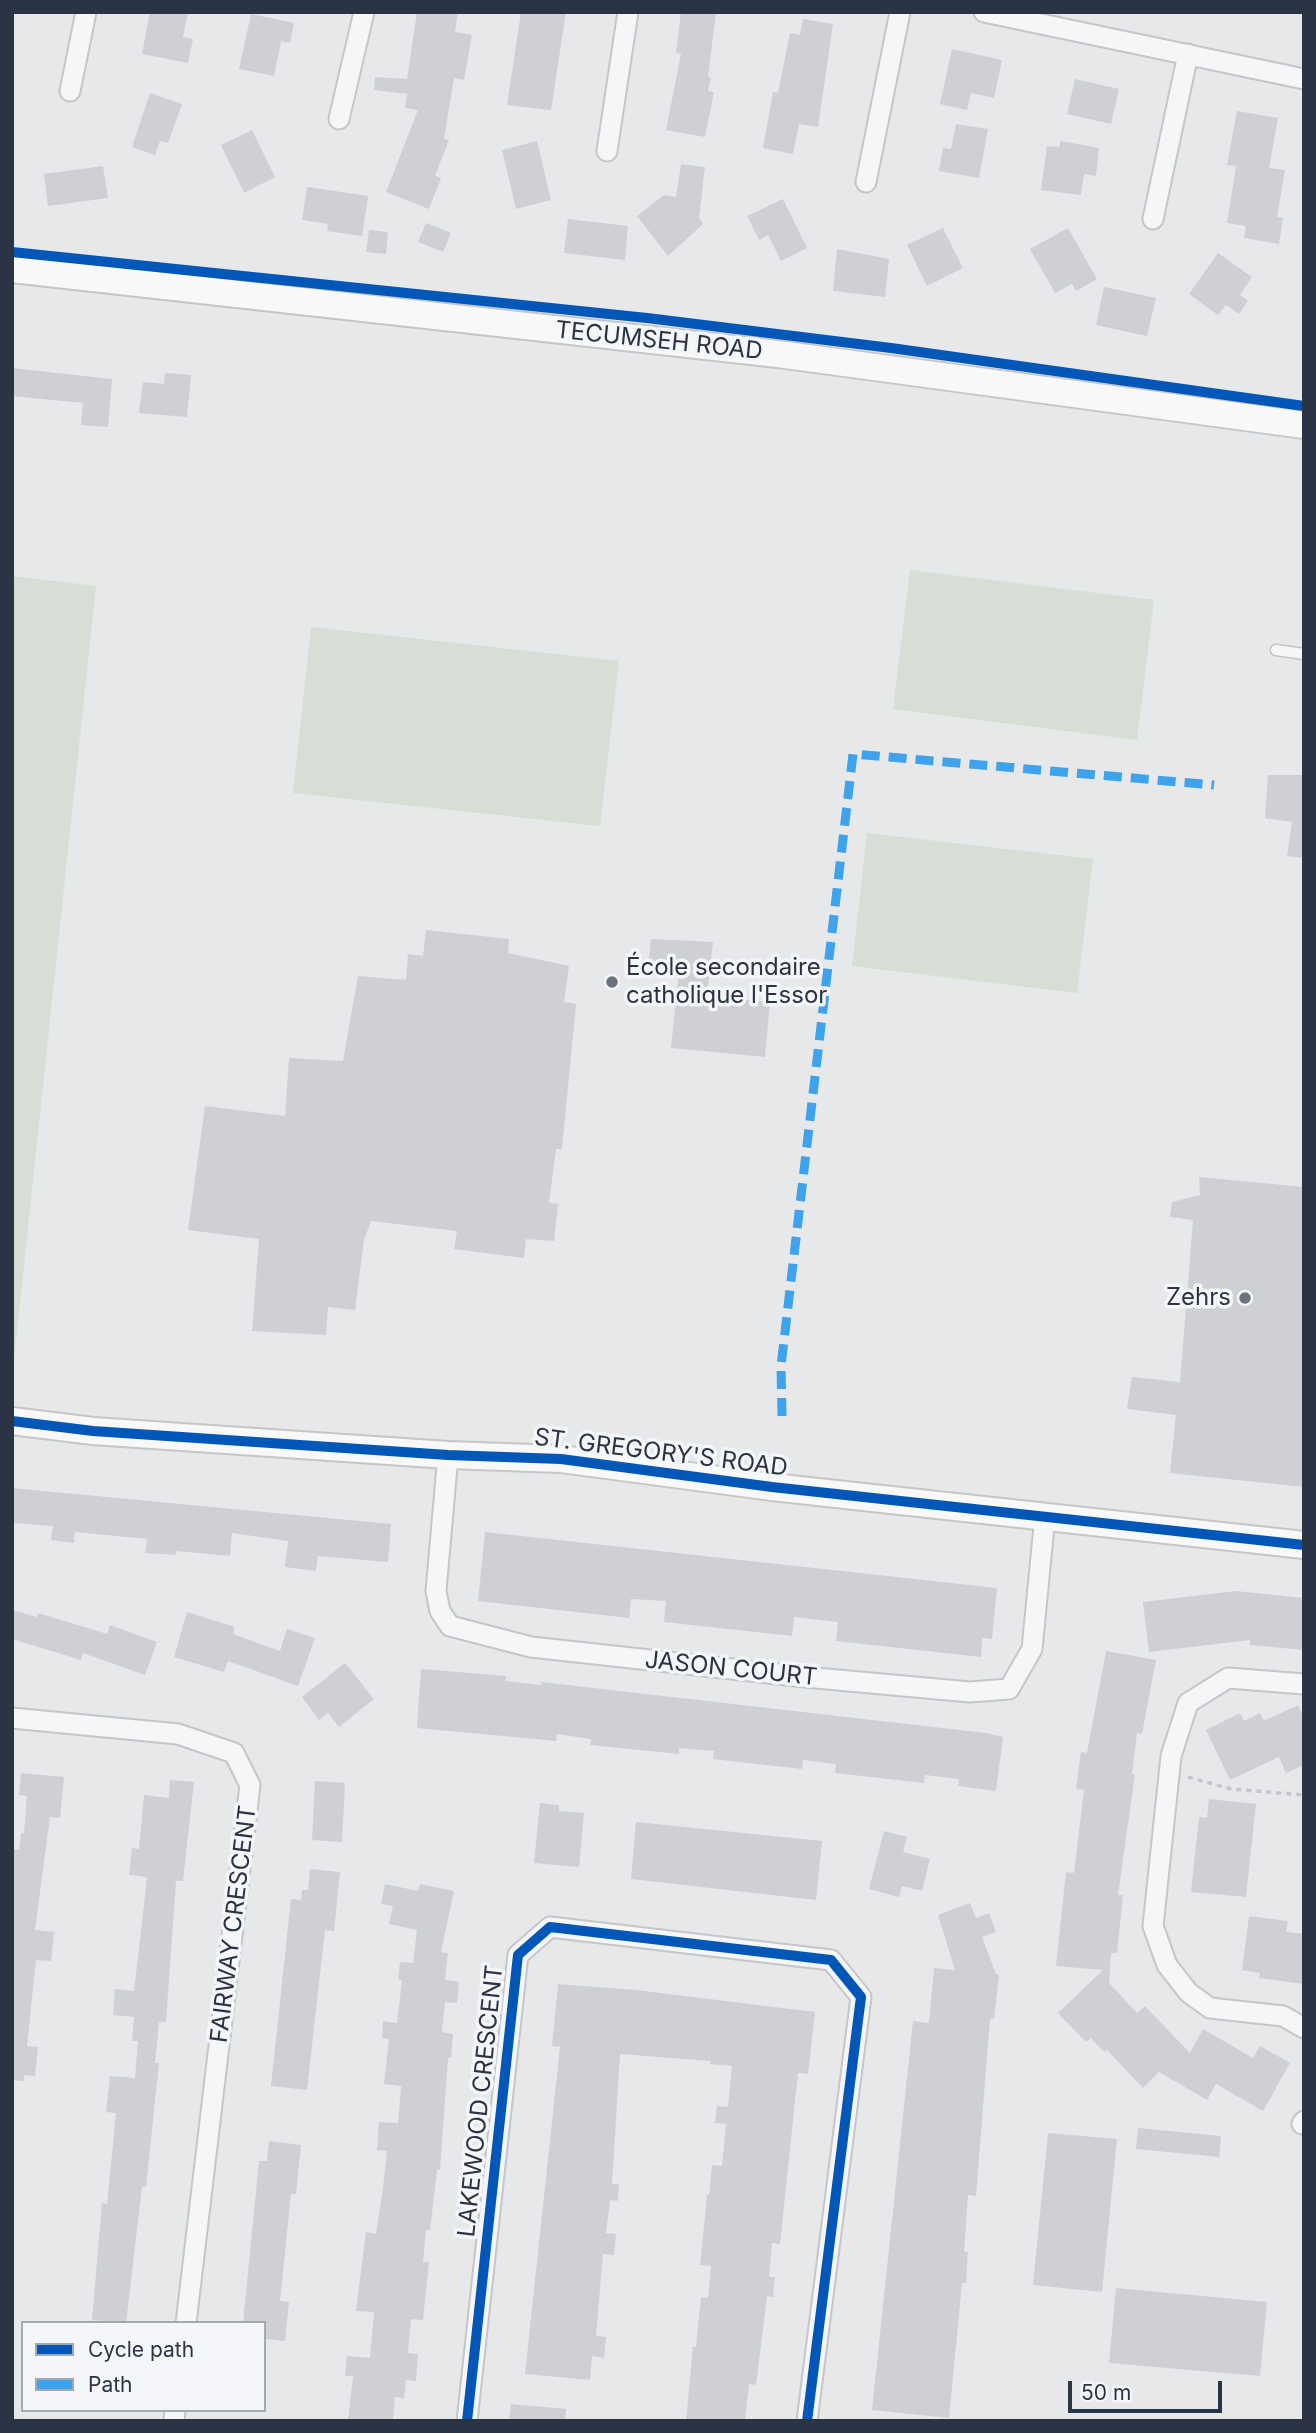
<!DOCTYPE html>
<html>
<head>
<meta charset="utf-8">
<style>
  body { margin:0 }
  #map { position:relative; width:1316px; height:2433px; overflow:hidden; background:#e6e8ea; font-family:Inter,sans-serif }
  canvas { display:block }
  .frame { position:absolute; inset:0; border:14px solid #2b3445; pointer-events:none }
  .legend { position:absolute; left:21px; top:2321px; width:245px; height:91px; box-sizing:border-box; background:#f4f6f9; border:2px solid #a4a8b1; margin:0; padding:9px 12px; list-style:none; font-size:21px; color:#2b3445 }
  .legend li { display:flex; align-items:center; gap:14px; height:35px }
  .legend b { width:35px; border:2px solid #a4a8b1 }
  .scale { position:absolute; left:1068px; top:2381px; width:154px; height:32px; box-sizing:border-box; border:4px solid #2b3445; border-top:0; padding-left:9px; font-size:21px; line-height:24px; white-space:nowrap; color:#2b3445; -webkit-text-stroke:5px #f4f6f9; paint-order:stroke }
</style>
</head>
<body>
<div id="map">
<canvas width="1316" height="2433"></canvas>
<div class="frame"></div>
<ul class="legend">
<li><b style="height:9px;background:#0057b8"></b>Cycle path</li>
<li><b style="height:9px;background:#3ea3ec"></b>Path</li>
</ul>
<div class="scale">50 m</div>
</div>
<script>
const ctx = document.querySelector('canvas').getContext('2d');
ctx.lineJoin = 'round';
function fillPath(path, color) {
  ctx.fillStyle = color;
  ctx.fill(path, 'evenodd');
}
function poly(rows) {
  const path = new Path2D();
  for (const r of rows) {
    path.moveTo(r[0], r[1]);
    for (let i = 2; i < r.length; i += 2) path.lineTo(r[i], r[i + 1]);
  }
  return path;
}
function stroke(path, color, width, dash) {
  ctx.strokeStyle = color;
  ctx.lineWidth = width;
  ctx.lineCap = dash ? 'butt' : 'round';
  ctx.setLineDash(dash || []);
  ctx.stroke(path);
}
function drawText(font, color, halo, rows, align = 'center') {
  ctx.font = font + ' Inter,sans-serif';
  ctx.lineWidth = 7;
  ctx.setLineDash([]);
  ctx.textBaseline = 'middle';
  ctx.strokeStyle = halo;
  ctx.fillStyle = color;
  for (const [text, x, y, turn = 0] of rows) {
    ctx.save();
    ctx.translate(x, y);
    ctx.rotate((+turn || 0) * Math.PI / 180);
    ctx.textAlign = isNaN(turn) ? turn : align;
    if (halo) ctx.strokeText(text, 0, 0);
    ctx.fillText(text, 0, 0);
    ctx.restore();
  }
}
fillPath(poly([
  [910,570,1154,600,1137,740,893,709],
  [12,576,96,586,12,1378],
  [311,627,619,661,600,826,293,793],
  [867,833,1093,859,1077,993,852,966]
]), '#d6ded6');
fillPath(poly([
  [150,12,188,12,183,37,193,39,188,63,142,54],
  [417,12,458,12,455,32,472,35,464,80,454,78,444,139,449,140,435,176,441,178,429,209,386,192,418,110,405,108,407,94,374,90,375,77,407,79],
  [521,12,566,12,551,110,507,105],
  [681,12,716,12,708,77,711,78,708,91,714,92,705,137,666,130,681,54,676,53],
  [251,14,294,23,290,43,281,41,274,76,239,69],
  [803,19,833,24,818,127,799,124,793,154,763,148,773,92,778,93,790,33,800,35],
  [952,49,1002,60,994,98,971,93,967,110,940,104],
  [1075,79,1119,89,1111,124,1067,114],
  [150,93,182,104,168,143,160,141,155,155,132,147],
  [1237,111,1278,118,1269,168,1285,170,1277,217,1283,218,1279,244,1244,238,1246,226,1227,223,1236,166,1227,165],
  [956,124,988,129,979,178,939,171,943,148,951,149],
  [252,130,275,177,244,193,221,145],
  [537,141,551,200,516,209,502,150],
  [1061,141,1099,148,1096,176,1084,174,1081,195,1041,190,1047,146,1059,147],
  [681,164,705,167,699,218,703,224,668,256,637,216,664,195,676,197],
  [103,166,108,198,48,206,44,174],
  [307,187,368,196,362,236,327,231,328,224,302,220],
  [783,199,807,248,781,261,768,235,759,240,747,216],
  [568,219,628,226,625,260,564,253],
  [426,223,451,233,443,252,418,242],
  [943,228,963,268,927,286,907,245],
  [1068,228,1097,279,1076,291,1072,284,1055,293,1030,249],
  [369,230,388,232,386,254,366,252],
  [837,249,889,259,885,297,833,291],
  [1218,253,1252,277,1240,295,1248,301,1239,314,1226,305,1218,315,1189,294],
  [1104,287,1156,298,1147,336,1096,325],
  [12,368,112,379,108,427,81,425,83,403,12,396],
  [165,373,191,375,187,417,139,413,143,382,164,384],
  [1268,775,1304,775,1304,858,1287,856,1292,822,1265,818],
  [426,930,509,939,508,953,569,966,564,1002,576,1004,562,1149,556,1149,549,1203,558,1204,554,1241,526,1239,524,1258,454,1249,457,1231,371,1221,364,1240,355,1310,328,1307,326,1335,252,1331,259,1239,188,1230,205,1106,285,1116,289,1058,343,1061,358,976,406,980,408,954,423,956],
  [651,939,713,942,707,996,770,1002,765,1057,671,1048,679,973,648,969],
  [1199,1177,1304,1187,1304,1487,1170,1473,1176,1415,1127,1409,1132,1377,1180,1382,1193,1220,1170,1217,1172,1202,1200,1195],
  [12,1488,391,1524,388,1562,318,1556,316,1571,285,1567,288,1541,232,1533,230,1556,176,1551,176,1555,145,1553,147,1539,75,1532,74,1543,51,1540,53,1526,12,1523],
  [485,1532,997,1588,992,1639,982,1638,981,1657,836,1641,838,1622,829,1621,794,1617,792,1636,664,1622,666,1601,631,1599,629,1618,478,1601],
  [1236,1591,1304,1598,1304,1650,1250,1645,1250,1640,1149,1652,1143,1602],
  [12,1610,37,1617,38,1613,107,1634,110,1625,157,1642,145,1675,83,1653,81,1660,12,1639],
  [187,1612,235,1627,233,1634,280,1651,287,1629,315,1638,298,1686,228,1661,224,1672,174,1657],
  [1106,1651,1156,1660,1142,1734,1137,1733,1132,1774,1135,1774,1118,1895,1123,1895,1117,1953,1111,1953,1109,1983,1137,2013,1145,2006,1190,2053,1203,2029,1253,2058,1260,2046,1290,2063,1263,2111,1216,2084,1207,2100,1159,2072,1143,2088,1107,2050,1104,2052,1091,2038,1086,2042,1058,2013,1103,1970,1056,1966,1066,1872,1074,1873,1084,1790,1076,1789,1081,1752,1087,1753],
  [345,1663,374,1699,339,1727,328,1713,319,1720,302,1697],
  [421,1669,506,1676,506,1681,541,1685,541,1682,986,1733,1003,1737,996,1791,958,1786,959,1779,925,1775,924,1783,835,1773,836,1764,803,1760,802,1769,713,1759,714,1751,679,1748,679,1754,590,1745,591,1739,557,1734,556,1741,417,1728],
  [1298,1705,1304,1718,1304,1765,1286,1773,1279,1757,1230,1780,1206,1730,1240,1713,1244,1721,1260,1713,1264,1721],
  [21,1773,64,1777,60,1818,50,1817,35,1930,54,1932,51,1961,36,1960,27,2046,38,2047,35,2076,24,2075,24,2081,12,2080,12,1866,14,1849,19,1850,21,1833,24,1833,27,1796,19,1795],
  [170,1780,194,1782,183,1881,176,1881,166,2022,159,2022,155,2063,159,2063,146,2187,142,2187,126,2323,92,2320,102,2203,107,2204,116,2113,106,2112,110,2076,135,2078,138,2041,132,2041,134,2017,113,2015,115,1989,134,1991,142,1923,147,1877,129,1875,132,1848,139,1849,144,1795,169,1798],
  [315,1781,345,1783,342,1842,312,1840],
  [1209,1799,1256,1804,1246,1897,1191,1892,1199,1817,1207,1818],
  [540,1803,559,1805,559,1811,584,1813,579,1867,534,1863],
  [636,1822,822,1841,816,1900,631,1879],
  [884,1831,907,1837,903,1852,930,1859,922,1891,902,1886,899,1897,869,1889],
  [310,1869,340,1872,334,1931,325,1930,307,2090,271,2086,291,1899,301,1900,302,1890,308,1890],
  [385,1884,418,1891,420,1884,454,1891,441,1952,448,1953,445,1980,459,1982,457,2003,445,2002,442,2032,453,2034,451,2058,448,2058,440,2170,437,2170,430,2230,426,2230,423,2262,429,2262,423,2320,411,2319,408,2353,418,2354,416,2381,406,2380,404,2398,395,2397,393,2421,348,2421,353,2376,345,2376,347,2356,370,2358,374,2312,356,2311,366,2232,376,2234,383,2188,387,2151,377,2150,379,2122,398,2123,401,2086,384,2084,389,2039,382,2038,383,2021,397,2023,402,1980,398,1979,400,1962,413,1963,417,1930,389,1924,393,1906,381,1904],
  [970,1903,976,1918,989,1913,996,1932,982,1937,996,1974,999,1975,994,2019,990,2019,976,2196,968,2195,964,2251,968,2252,966,2283,962,2283,949,2418,872,2410,913,2021,929,2023,934,1968,955,1970,938,1915],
  [1249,1916,1288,1921,1286,1932,1304,1934,1304,1984,1259,1978,1260,1973,1242,1970],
  [558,1984,636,1990,815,2012,808,2074,798,2073,780,2244,772,2243,769,2277,775,2277,773,2297,767,2296,756,2385,749,2384,745,2421,686,2421,693,2347,696,2347,701,2297,708,2298,711,2266,700,2265,707,2195,709,2195,712,2165,722,2166,726,2124,715,2123,717,2106,728,2107,732,2066,710,2064,710,2061,620,2054,612,2184,619,2184,618,2201,610,2200,606,2233,616,2234,614,2255,603,2254,596,2336,606,2337,604,2358,592,2356,590,2380,525,2374,560,2047,552,2046],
  [1138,2128,1221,2136,1219,2157,1136,2149],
  [1048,2133,1117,2139,1102,2292,1033,2285],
  [269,2141,301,2145,296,2194,291,2194,280,2301,289,2302,285,2341,264,2339,264,2323,243,2323,259,2161,267,2161],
  [1116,2288,1267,2302,1260,2376,1109,2363],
  [511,2404,566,2409,565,2421,509,2421]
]), '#ced0d3');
const lane = poly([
  [1276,650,1304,654]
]);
const street = poly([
  [984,12,1304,79],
  [70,91,86,12],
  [339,119,364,12],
  [607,151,628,12],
  [866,182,900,12],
  [1153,219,1188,54],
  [448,1455,436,1591,440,1611,450,1626,531,1647,805,1677,970,1692,1009,1689,1032,1649,1045,1516],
  [1304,1684,1228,1678,1188,1703,1171,1756,1153,1926,1167,1965,1189,1993,1210,2008,1283,2016,1304,2028],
  [12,1718,178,1734,234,1753,250,1785,186,2323],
  [1302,2124,1304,2121],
  [174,2421,175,2410],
  [467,2421,518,1955,550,1927,831,1960,861,1997,807,2421]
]);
const secondary = poly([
  [12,269,778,354,1304,425],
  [12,1421,93,1431,448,1455,561,1459,772,1487,1304,1545]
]);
stroke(lane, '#c4c6c8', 13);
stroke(street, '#c4c6c8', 23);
stroke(secondary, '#c4c6c8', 30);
stroke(poly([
  [1188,1777,1231,1789,1304,1795]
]), '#c5c6ca', 3.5, [5, 5]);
stroke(lane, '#f5f6f7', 10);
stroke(street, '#f5f6f7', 19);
stroke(secondary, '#f8f8f8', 26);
stroke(poly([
  [782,1416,781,1366,853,754,1214,785]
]), '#3ea3ec', 9, [18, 9]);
stroke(poly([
  [12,252,647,318,891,348,1304,406],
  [12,1421,93,1431,448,1455,561,1459,772,1487,1304,1545],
  [467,2421,518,1955,550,1927,831,1960,861,1997,807,2421]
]), '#0057b8', 10);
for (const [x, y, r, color] of [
  [612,982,7,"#6c737f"],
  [1245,1298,7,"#6c737f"]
]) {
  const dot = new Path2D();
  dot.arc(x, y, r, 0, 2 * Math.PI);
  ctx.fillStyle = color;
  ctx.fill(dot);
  stroke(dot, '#f4f6f9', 2.5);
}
drawText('24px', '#2b3445', '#f4f6f9', [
  ["TECUMSEH ROAD",659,341,6],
  ["ST. GREGORY'S ROAD",661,1453,7],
  ["JASON COURT",731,1669,6],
  ["FAIRWAY CRESCENT",234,1924,-83],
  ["LAKEWOOD CRESCENT",481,2101,-84]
]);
drawText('24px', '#2b3445', '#f4f6f9', [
  ["École secondaire",626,968],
  ["catholique l'Essor",626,996],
  ["Zehrs",1231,1298,"right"]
], 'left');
</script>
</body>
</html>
